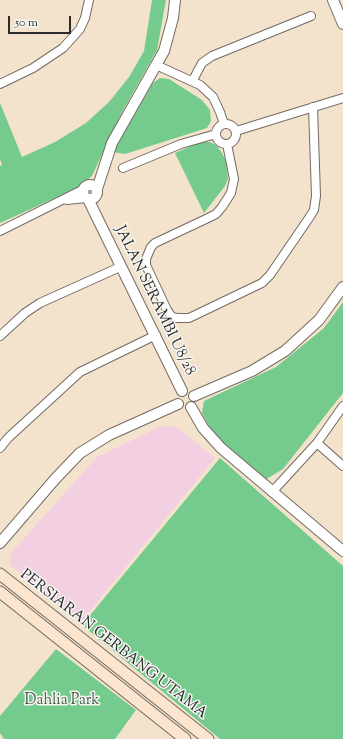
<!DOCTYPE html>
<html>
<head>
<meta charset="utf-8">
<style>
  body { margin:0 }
  #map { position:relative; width:343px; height:739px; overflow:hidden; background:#f4e3cc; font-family:"Sorts Mill Goudy",serif }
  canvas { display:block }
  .scale { position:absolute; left:8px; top:16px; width:63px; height:18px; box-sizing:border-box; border:2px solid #2b2b2b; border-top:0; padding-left:5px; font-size:12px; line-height:14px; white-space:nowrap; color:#2b2b2b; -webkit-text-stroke:3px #f6f6f2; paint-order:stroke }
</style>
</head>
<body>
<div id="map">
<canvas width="343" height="739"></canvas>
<div class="scale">50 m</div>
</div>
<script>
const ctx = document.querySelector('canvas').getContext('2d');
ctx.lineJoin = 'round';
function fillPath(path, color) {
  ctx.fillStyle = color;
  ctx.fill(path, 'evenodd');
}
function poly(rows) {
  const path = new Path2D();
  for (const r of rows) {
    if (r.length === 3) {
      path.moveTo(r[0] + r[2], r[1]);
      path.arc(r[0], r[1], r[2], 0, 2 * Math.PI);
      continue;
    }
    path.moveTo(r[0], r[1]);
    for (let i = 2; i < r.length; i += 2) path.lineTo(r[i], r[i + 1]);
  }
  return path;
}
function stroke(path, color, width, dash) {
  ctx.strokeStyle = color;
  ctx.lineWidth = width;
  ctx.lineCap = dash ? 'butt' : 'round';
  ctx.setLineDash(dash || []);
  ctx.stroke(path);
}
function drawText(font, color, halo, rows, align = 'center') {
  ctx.font = font + ' "Sorts Mill Goudy",serif';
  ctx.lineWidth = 3;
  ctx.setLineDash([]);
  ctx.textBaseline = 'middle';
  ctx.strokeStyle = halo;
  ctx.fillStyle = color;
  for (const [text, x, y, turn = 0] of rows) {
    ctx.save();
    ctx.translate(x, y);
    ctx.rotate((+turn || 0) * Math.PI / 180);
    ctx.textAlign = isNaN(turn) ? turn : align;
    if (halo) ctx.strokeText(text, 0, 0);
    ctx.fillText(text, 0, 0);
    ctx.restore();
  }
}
fillPath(poly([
  [162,426,177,427,215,458,80,623,9,564,12,552,97,457]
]), '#f2cfe1');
fillPath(poly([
  [152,0,166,0,157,50,122,112,92,176,79,187,0,223,0,166,2,165,0,159,0,103,22,157,55,142,86,123,109,102,129,77,144,51],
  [160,78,169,79,202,100,210,110,211,121,207,128,125,154,113,152,153,83],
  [201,142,210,142,216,145,222,153,226,161,228,179,225,186,204,213,175,153],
  [343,302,343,393,283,469,265,480,215,438,202,413,204,401,276,367,324,328],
  [220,458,343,566,343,739,220,739,82,625],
  [56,649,136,710,115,739,4,739,0,733,0,716]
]), '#75ca8d');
const minor = poly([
  [156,65,200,85,213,97,220,112,224,124],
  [193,80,202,63,212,56,311,16],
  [0,84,33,68,63,48,80,29,85,18,89,0],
  [226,134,10],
  [236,131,343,98],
  [227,144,234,179,231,193,222,207,216,214,206,219,155,243,151,247,146,259,146,265,167,310,172,317,177,318,189,318,262,283,270,275,311,215,314,210,316,196,313,107],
  [123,168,181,144,216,134],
  [67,200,86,198],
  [0,231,84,189],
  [0,336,25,313,40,303,120,267],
  [317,443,343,466],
  [0,448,8,438,80,372,156,335],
  [272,492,317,443,343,406]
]);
const tertiary = poly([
  [333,0,343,24],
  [90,192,7],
  [97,189,112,143,164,51,173,18,175,0],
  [88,199,182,391],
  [194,396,252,371,285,351,319,320,343,287],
  [191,407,203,428,221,448,343,551],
  [0,543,56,478,80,453,109,435,178,404]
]);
const secondary = poly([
  [0,574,208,739],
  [0,592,185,739]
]);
stroke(minor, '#716b63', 10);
stroke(tertiary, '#716b63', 12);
stroke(secondary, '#716b63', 13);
stroke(minor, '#fff', 8);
stroke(tertiary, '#fff', 10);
stroke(secondary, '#fce5cf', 11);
drawText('15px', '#2b2b2b', '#f6f6f2', [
  ["JALAN SERAMBI U8/28",154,301,64],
  ["PERSIARAN GERBANG UTAMA",113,645,38]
]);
drawText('15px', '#415b48', '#f6f6f2', [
  ["Dahlia Park",62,701]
]);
</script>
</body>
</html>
